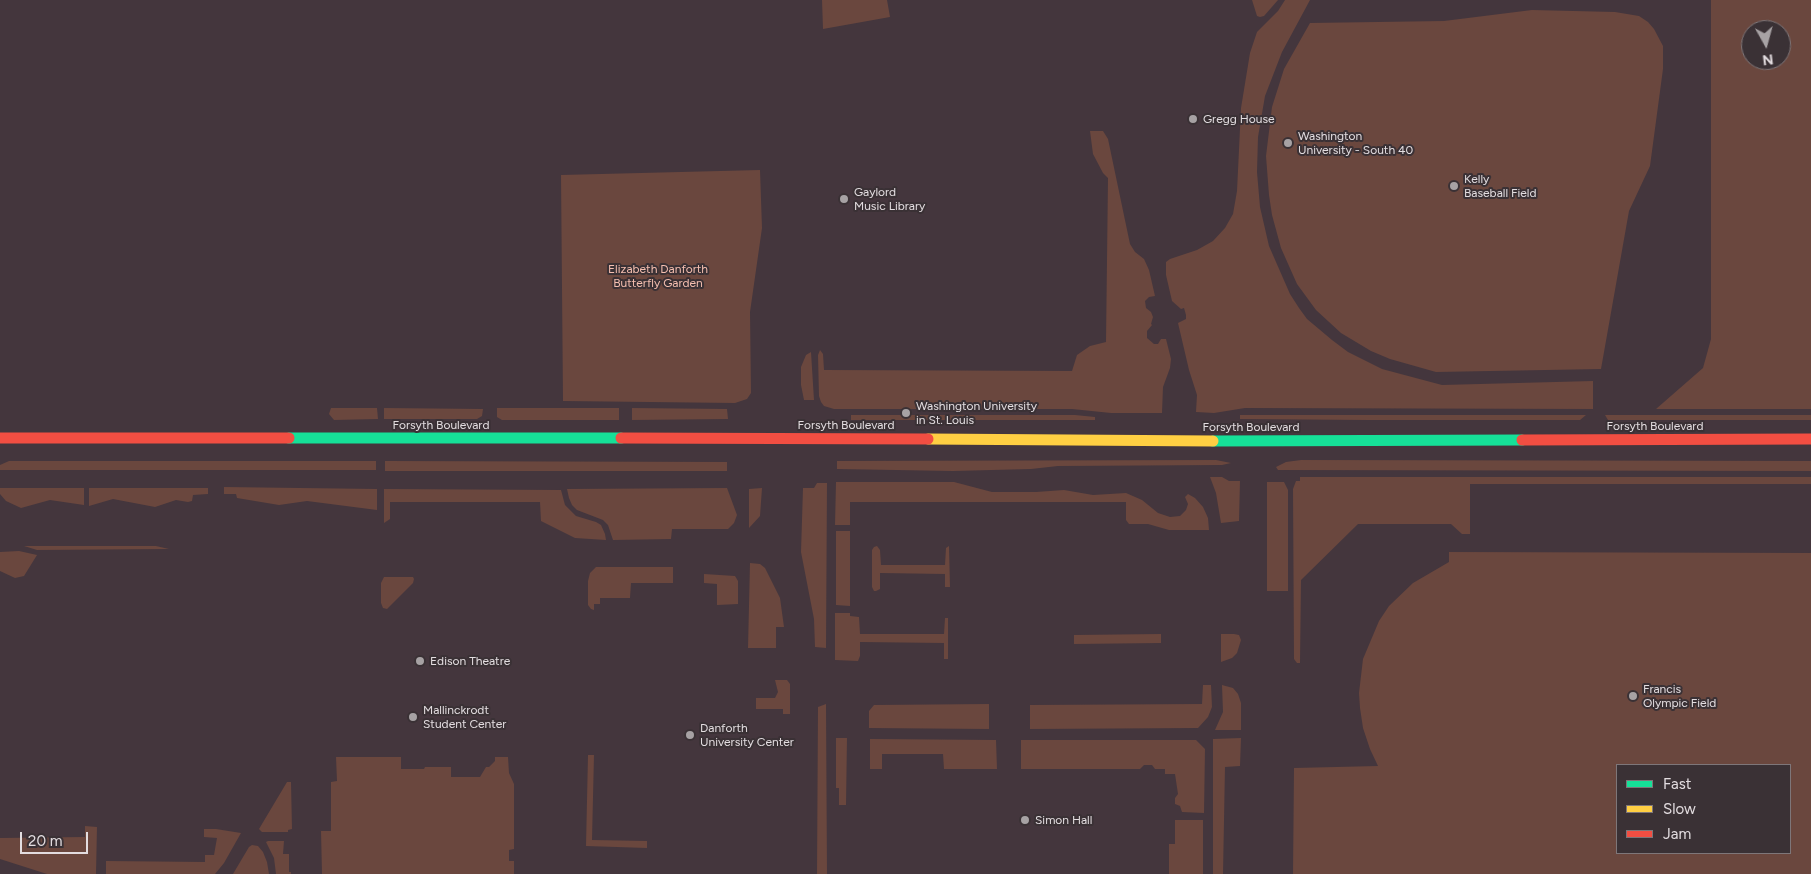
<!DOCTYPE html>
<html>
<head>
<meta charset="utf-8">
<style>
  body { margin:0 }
  #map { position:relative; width:1811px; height:874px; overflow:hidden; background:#383335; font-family:Figtree,sans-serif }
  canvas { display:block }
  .legend { position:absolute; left:1616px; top:764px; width:175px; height:90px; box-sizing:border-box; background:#3a3135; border:1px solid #7e7679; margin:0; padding:6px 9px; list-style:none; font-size:15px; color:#e3dde0 }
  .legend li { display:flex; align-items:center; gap:10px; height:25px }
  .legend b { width:25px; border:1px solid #7e7679 }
  .north { position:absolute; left:1741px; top:20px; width:50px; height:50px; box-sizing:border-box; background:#3a3135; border:1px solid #7e7679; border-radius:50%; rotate:173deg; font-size:14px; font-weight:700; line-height:20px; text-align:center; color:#e3dde0 }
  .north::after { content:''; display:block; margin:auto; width:18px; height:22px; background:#a7a2a4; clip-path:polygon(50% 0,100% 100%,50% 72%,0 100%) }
  .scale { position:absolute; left:20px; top:832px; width:68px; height:22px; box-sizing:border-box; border:2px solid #e3dde0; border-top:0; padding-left:6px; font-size:15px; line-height:18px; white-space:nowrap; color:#e3dde0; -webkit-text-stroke:4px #3a3135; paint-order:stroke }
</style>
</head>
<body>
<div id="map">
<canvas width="1811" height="874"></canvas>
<ul class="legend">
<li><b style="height:6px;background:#16e098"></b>Fast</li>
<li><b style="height:6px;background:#ffcf43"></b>Slow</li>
<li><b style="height:6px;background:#f24e42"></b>Jam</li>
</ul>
<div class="north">N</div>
<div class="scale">20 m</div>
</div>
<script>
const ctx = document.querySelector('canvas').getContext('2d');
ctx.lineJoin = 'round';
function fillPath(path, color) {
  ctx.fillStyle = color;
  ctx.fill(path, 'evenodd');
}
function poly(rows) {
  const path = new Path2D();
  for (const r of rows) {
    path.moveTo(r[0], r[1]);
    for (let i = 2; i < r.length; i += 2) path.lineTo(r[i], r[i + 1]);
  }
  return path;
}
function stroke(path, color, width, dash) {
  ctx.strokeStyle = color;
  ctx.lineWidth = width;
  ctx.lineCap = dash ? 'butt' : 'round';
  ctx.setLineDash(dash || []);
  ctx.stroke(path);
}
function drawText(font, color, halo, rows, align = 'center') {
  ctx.font = font + ' Figtree,sans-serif';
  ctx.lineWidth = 4;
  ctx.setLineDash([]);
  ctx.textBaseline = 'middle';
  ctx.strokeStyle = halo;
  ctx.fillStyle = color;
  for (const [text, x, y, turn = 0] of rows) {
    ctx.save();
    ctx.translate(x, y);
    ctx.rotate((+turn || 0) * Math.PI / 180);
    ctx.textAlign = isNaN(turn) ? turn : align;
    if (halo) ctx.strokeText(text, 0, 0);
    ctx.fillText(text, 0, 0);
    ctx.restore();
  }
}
fillPath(poly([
  [0,0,1811,0,1811,874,0,874],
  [1751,30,1781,30,1781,60,1751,60],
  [1617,765,1790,765,1790,853,1617,853]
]), '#44363d');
fillPath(poly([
  [822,0,887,0,890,17,823,29],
  [1252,0,1278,0,1264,16,1260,17,1257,16],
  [1285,0,1310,0,1282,52,1265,96,1258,137,1257,172,1260,207,1269,246,1290,294,1299,308,1307,319,1332,340,1348,352,1382,369,1442,385,1593,381,1593,409,1245,408,1214,413,1196,412,1197,395,1189,370,1178,323,1186,319,1186,315,1184,308,1181,309,1172,301,1166,275,1166,262,1170,259,1197,250,1213,241,1225,228,1233,214,1237,191,1241,108,1250,53,1257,32,1278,11],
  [1711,0,1811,0,1811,409,1656,409,1703,368,1711,339],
  [1751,30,1781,30,1781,60,1751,60],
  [1532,10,1615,12,1639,16,1648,22,1654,29,1663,46,1663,69,1650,166,1629,211,1601,369,1436,372,1390,359,1371,351,1341,333,1316,310,1297,284,1281,248,1272,215,1269,195,1266,156,1272,107,1284,69,1310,23,1444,21],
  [1090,131,1103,131,1108,139,1130,244,1135,252,1144,259,1149,270,1155,296,1149,297,1145,301,1146,308,1151,312,1153,317,1151,324,1152,325,1147,331,1147,338,1154,344,1158,344,1161,339,1166,339,1171,359,1170,368,1163,387,1162,413,1111,413,1072,409,834,409,824,406,821,402,819,396,818,355,820,350,823,354,824,370,1072,371,1077,355,1090,346,1106,342,1108,178,1103,173,1093,154],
  [760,170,762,228,750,312,751,393,747,399,735,403,563,401,561,175],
  [811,352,814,400,804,400,801,385,801,367,806,355],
  [331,408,377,408,378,419,334,420,329,414],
  [384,408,483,409,482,416,477,419,384,419],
  [497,408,619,408,619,420,502,420,497,417],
  [632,408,727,409,728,419,632,420],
  [851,415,1075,415,1095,417,1095,420,851,420],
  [1240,415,1586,415,1580,420,1366,420,1240,419],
  [1605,415,1811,415,1811,420,1608,420],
  [1216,460,1231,463,1222,465,1058,466,1031,469,953,471,837,469,837,461],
  [1301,460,1811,461,1811,471,1278,470,1276,467,1286,462],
  [9,461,376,461,376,470,0,470,0,465],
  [385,461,727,462,727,471,385,471],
  [1210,477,1222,477,1229,481,1240,481,1239,521,1221,523,1216,493],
  [1300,477,1811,477,1811,484,1470,484,1470,534,1462,534,1451,524,1358,524,1301,580,1300,663,1297,663,1294,659,1293,489,1296,481,1300,481],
  [836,482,954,482,992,492,1036,492,1064,490,1093,495,1126,493,1142,500,1158,513,1170,517,1180,516,1186,510,1188,504,1185,497,1188,494,1195,498,1203,507,1208,518,1209,530,1169,530,1148,524,1129,524,1126,520,1126,502,850,502,850,525,835,525],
  [1267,482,1284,482,1288,490,1288,591,1267,591],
  [817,483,827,483,826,648,815,647,814,619,801,552,803,488,814,488],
  [224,487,377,489,377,510,307,501,279,505,237,498,236,494,224,494],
  [0,488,84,488,84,505,50,500,21,508,6,501,0,494],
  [89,488,208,488,208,494,193,495,192,501,188,502,176,500,155,507,113,499,89,506],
  [727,488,737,515,734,523,728,529,672,529,671,539,613,540,608,525,603,520,577,510,572,505,569,498,567,489],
  [762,488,760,516,749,528,749,489],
  [384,489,561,490,565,505,576,516,596,522,601,525,605,534,606,540,575,538,541,521,540,502,390,502,390,519,384,523],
  [836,531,850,531,850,606,836,605],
  [24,546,156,546,169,549,37,550],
  [877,546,880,550,881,565,945,565,946,548,949,546,950,587,945,587,945,574,880,573,880,589,876,591,874,591,872,587,872,550,874,547],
  [19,551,37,555,24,576,15,578,0,571,0,552],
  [1449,552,1811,553,1811,874,1293,874,1294,768,1378,766,1370,749,1363,728,1360,708,1359,693,1363,659,1379,621,1389,606,1413,583,1449,562],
  [1790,765,1790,853,1617,853,1617,765],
  [750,563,760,564,765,568,780,598,784,627,776,627,776,648,748,648],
  [596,567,673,567,673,583,631,583,630,598,600,598,600,604,594,604,594,610,591,609,588,605,588,581,590,573],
  [704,574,735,576,738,581,738,604,717,605,717,584,704,583],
  [384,577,413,577,414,579,413,583,387,609,383,608,381,603,381,583],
  [835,613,850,613,850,616,859,617,860,634,944,634,945,618,948,618,948,659,944,659,944,643,860,642,860,656,858,661,835,660],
  [1161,634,1161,643,1074,644,1074,635],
  [1221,634,1234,634,1239,635,1241,640,1237,653,1232,658,1221,662],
  [775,680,787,680,790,684,790,714,783,714,783,709,756,709,756,698,775,698,778,692],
  [1203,685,1211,685,1212,707,1208,717,1198,728,1030,729,1030,705,1202,704],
  [1222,685,1233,688,1238,694,1241,703,1241,730,1215,730,1223,712],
  [826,704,827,874,817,874,818,707],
  [989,704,989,729,869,728,869,711,874,705],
  [836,738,847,738,846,805,839,805,839,788,836,788],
  [1241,738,1240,766,1225,767,1223,874,1213,874,1213,739],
  [870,739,996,740,997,769,944,769,943,754,882,754,882,769,870,769],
  [1021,740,1196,740,1205,749,1204,813,1182,812,1180,806,1175,804,1175,798,1178,794,1175,774,1165,774,1165,769,1155,769,1152,765,1144,765,1140,769,1021,769],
  [588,755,594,755,592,840,647,841,647,848,586,846],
  [336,757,401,757,401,769,424,769,425,767,451,767,451,777,480,777,486,767,489,767,495,761,495,757,508,757,509,773,514,784,514,849,509,850,509,861,514,861,514,874,322,874,321,831,331,831,331,782,337,781],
  [287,782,291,782,292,829,288,830,288,832,262,832,259,829],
  [1175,820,1203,820,1203,874,1169,874,1169,844,1175,844],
  [85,826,97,827,96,874,47,874,0,859,0,838,85,837],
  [204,829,216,829,241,833,224,863,215,874,106,874,106,861,205,862,205,855,214,855,217,838,204,837],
  [268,841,284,841,283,854,289,854,289,872,291,872,291,874,276,874,274,858,266,842],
  [252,845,258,846,263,852,267,862,269,874,233,874,249,847]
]), '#6a473e');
stroke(poly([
  [289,438,621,438],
  [1213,441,1522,440]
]), '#16e098', 11);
stroke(poly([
  [928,439,1213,441]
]), '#ffcf43', 11);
stroke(poly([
  [0,438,289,438],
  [621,438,928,439],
  [1522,440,1811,439]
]), '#f24e42', 11);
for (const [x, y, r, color] of [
  [1193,119,5,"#a7a2a4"],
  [1288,143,5,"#a7a2a4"],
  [1454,186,5,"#a7a2a4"],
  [844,199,5,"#a7a2a4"],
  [906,413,5,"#a7a2a4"],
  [420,661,5,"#a7a2a4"],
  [1633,696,5,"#a7a2a4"],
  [413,717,5,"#a7a2a4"],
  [690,735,5,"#a7a2a4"],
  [1025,820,5,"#a7a2a4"]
]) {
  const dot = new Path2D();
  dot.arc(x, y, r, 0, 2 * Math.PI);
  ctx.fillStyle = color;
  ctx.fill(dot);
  stroke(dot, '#3a3135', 2);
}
drawText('12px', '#e3dde0', '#3a3135', [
  ["Gregg House",1203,119],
  ["Washington",1298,136],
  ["University - South 40",1298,150],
  ["Kelly",1464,179],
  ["Baseball Field",1464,193],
  ["Gaylord",854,192],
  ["Music Library",854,206],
  ["Washington University",916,406],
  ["in St. Louis",916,420],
  ["Edison Theatre",430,661],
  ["Francis",1643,689],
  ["Olympic Field",1643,703],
  ["Mallinckrodt",423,710],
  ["Student Center",423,724],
  ["Danforth",700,728],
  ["University Center",700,742],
  ["Simon Hall",1035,820]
], 'left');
drawText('12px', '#f4beaf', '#3a3135', [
  ["Elizabeth Danforth",658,269],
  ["Butterfly Garden",658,283]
]);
drawText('12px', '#e3dde0', '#3a3135', [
  ["Forsyth Boulevard",441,425],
  ["Forsyth Boulevard",846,425],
  ["Forsyth Boulevard",1655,426],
  ["Forsyth Boulevard",1251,427]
]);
</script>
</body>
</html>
